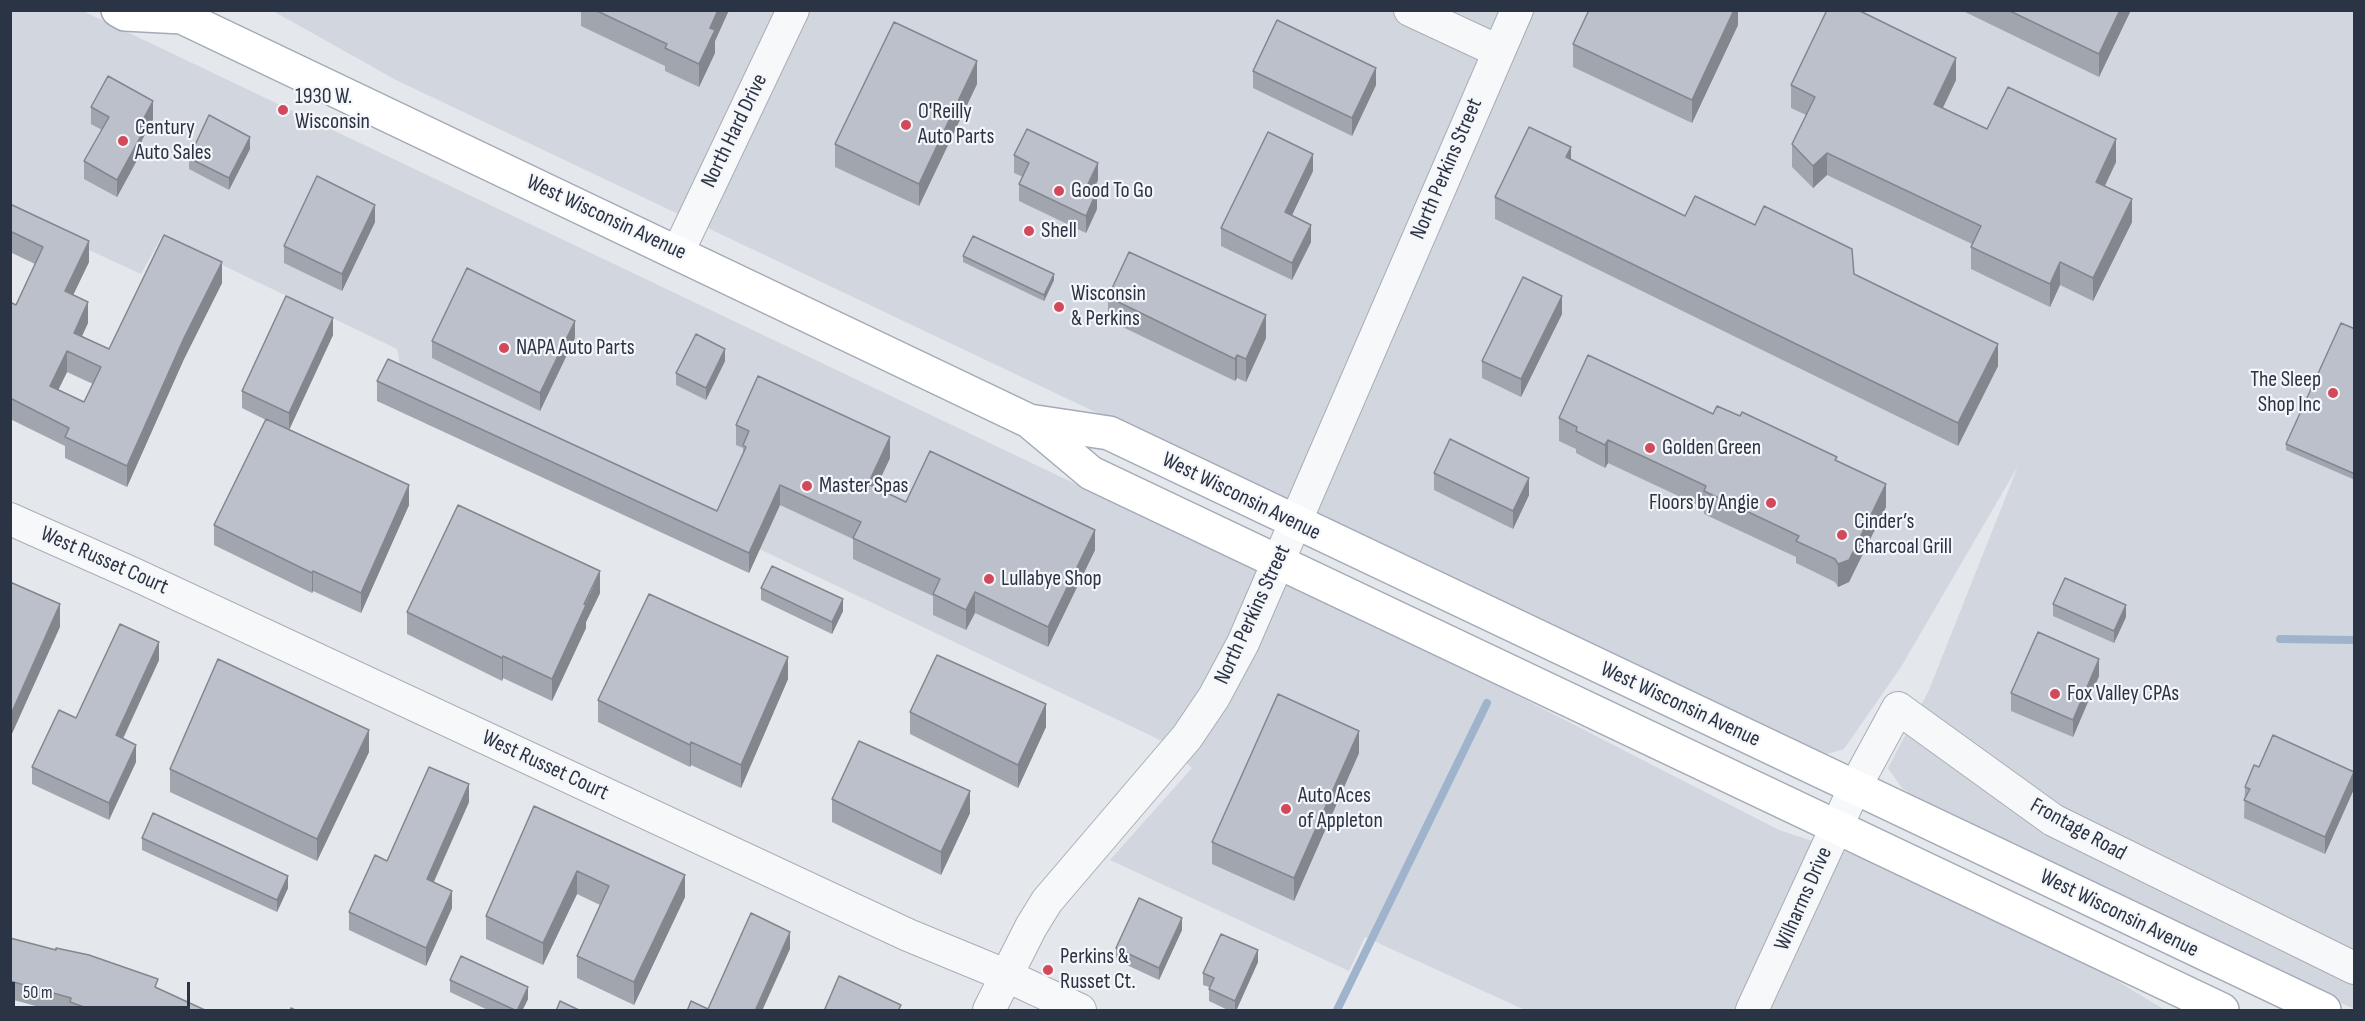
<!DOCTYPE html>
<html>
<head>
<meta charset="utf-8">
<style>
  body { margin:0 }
  #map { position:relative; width:2365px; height:1021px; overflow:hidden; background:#e4e7ec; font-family:"Sofia Sans Condensed",sans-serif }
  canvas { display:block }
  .frame { position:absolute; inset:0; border:12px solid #2b3445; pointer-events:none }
  .scale { position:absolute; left:12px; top:982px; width:178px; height:27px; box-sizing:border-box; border:3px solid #2b3445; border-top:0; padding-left:8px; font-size:18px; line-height:21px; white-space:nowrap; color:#2b3445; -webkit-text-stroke:4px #f4f6f9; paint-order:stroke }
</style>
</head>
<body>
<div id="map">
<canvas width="2365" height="1021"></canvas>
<div class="frame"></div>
<div class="scale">50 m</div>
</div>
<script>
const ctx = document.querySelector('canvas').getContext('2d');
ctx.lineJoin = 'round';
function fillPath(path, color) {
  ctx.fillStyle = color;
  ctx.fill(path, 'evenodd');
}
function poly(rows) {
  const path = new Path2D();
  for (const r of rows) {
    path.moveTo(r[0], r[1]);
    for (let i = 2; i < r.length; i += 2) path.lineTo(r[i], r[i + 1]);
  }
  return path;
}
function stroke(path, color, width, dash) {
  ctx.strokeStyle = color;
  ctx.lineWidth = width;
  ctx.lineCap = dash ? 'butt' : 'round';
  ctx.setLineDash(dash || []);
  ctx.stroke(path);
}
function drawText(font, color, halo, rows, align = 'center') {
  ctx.font = font + ' "Sofia Sans Condensed",sans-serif';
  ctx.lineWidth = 4.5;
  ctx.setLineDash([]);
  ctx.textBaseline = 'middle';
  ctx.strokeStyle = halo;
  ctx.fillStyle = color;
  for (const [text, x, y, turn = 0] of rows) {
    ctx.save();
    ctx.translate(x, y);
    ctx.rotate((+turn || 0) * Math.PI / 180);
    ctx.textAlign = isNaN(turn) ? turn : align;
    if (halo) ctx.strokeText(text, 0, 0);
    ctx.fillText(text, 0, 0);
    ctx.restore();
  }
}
fillPath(poly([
  [11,11,83,11,1487,680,1779,830,1864,858,2099,970,2165,1010,1525,1010,1365,937,1349,971,1110,860,1192,768,1162,741,403,379,397,349,162,236,141,274,11,214],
  [273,11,2354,11,2354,1009,1931,808,1902,788,1888,768,1929,690,2018,466,1901,667,1844,749,1827,754,1807,750,396,80]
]), '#d2d6de');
stroke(poly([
  [2280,639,2354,640],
  [1337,1010,1487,703]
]), '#9fb4cc', 8);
const minor = poly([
  [1410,10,1498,51],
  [678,252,793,10],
  [10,519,136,575,908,935,1005,975,1080,1010],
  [989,1010,1031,927,1047,901,1187,737,1214,697,1243,643,1517,10],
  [1752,1010,1855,787,1898,708,2053,820,2354,968]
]);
const major = poly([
  [118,10,125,14,182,17],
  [176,10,182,17,1029,421,1091,473,2222,1010],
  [1029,421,1109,433,2324,1010]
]);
stroke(minor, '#a9aeb7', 34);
stroke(major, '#a3abb8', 36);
stroke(minor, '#f7f8fa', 32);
stroke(major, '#fff', 33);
fillPath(poly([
  [581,10,729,10,715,41,715,53,699,87,665,71,665,66,581,26],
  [1738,10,1738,25,1692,123,1573,67,1573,44],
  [1961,10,2131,10,2099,77],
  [1253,71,1376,85,1352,136,1253,88],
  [1956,80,1943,108,1987,129,2116,162,2105,186,2132,222,2093,301,2060,285,2050,307,1971,269,1971,247,1972,244,1827,175,1813,188,1792,167,1792,144,1806,115,1791,108,1791,85],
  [977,84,919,206,835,167,835,144],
  [91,107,153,119,142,140,142,151,117,197,84,179,84,161,102,130,91,124],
  [250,149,229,190,189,169,189,158],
  [1014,155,1098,180,1094,189,1097,209,1086,233,1019,201,1019,184,1023,177,1014,173],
  [1571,160,1685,216,1755,225,1854,274,1998,366,1958,446,1495,219,1495,197],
  [1313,171,1292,215,1311,242,1292,280,1221,246,1221,228],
  [10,204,89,262,73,295,88,323,82,336,109,349,222,283,184,359,127,487,65,458,65,446,10,419,10,306,16,305,35,264,10,252],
  [67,372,93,384,84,402,58,390],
  [375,222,342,291,284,263,284,246],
  [963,256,1054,280,1044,301,963,262],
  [1108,297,1266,338,1246,382,1237,378,1235,381,1108,320],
  [1562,314,1521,397,1482,378,1482,361],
  [2355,329,2355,480,2286,450,2286,444],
  [333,335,289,430,409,505,361,613,313,591,312,593,214,545,214,525,266,420,242,408,242,391],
  [575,338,540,411,432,358,432,341],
  [725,361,706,400,676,385,676,373],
  [377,381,717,511,743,455,743,448,736,445,736,425,890,458,876,488,906,502,1095,550,1048,647,975,613,966,630,933,615,933,596,853,559,853,539,780,505,749,573,377,401],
  [1713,414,1837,461,1886,507,1849,582,1838,587,1835,582,1796,563,1796,557,1704,514,1704,508,1608,463,1605,468,1576,453,1576,449,1559,441,1559,418],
  [1434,473,1529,495,1513,529,1434,490],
  [761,588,843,611,832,634,761,600],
  [600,593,586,622,586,628,552,701,503,678,502,681,407,634,407,612],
  [2053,604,2126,617,2114,643,2053,616],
  [159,660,123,739,136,762,109,820,32,784,32,767,76,718],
  [2099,676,2073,737,2011,711,2011,693],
  [788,679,741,788,691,765,690,767,598,722,598,700],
  [910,712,1046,727,1018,788,910,734],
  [369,752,317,861,170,792,170,769],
  [1359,753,1294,901,1212,864,1212,842],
  [2259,767,2354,789,2325,854,2244,818,2245,787],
  [832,799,970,813,941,875,832,822],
  [469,802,434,882,452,908,426,966,349,930,349,912,387,861],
  [534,806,685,897,634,1005,577,978,577,956,600,905,577,894,543,965,486,939,486,916],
  [142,838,288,888,277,912,142,850],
  [1182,930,1159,980,1116,960,1116,948],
  [10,938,158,989,207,1011,54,1011,10,999],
  [1258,962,1236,1011,1230,1011,1209,1001,1209,987,1203,985,1203,973],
  [450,980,528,999,522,1011,490,1011,450,992]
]), '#a1a5ae');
fillPath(poly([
  [718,10,729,10,715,41,715,53,699,87,699,64,710,28],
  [1734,10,1738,10,1738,25,1692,123,1692,100],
  [2120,10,2131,10,2099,77,2099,54],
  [1956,58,1956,80,1934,126,1934,104],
  [977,61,977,84,919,206,919,184],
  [1376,68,1376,85,1352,136,1352,118],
  [153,101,153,119,142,140,142,151,117,197,117,180,137,131],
  [250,137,250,149,229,190,229,178],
  [2116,139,2116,162,2096,204,2096,182],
  [1571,147,1571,170,1566,157],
  [1827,153,1827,175,1813,188,1813,166],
  [1313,154,1313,171,1285,230,1285,212],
  [1098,163,1098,180,1087,203,1087,186],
  [1097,191,1097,209,1086,233,1086,216],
  [2132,199,2132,222,2093,301,2093,278],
  [375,205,375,222,342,291,342,274],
  [1311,225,1311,242,1292,280,1292,263],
  [89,241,89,262,65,312,65,291],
  [222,262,222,283,184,359,127,487,127,466,184,338],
  [2060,262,2060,285,2050,307,2050,284],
  [1054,274,1054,280,1044,301,1044,295],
  [1562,296,1562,314,1521,397,1521,379],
  [88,302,88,323,74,353,74,333],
  [1266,315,1266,338,1246,382,1246,359],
  [333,318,333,335,289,430,289,413],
  [575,321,575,338,540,411,540,393],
  [1998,344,1998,366,1958,446,1958,423],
  [725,349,725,361,706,400,706,388],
  [67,351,67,372,50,407,50,386],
  [1237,355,1237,378,1235,381,1235,359],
  [890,437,890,458,868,505,868,484],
  [1608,440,1608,463,1605,468,1605,445],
  [1529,478,1529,495,1513,529,1513,511],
  [1886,484,1886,507,1849,582,1838,587,1838,564],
  [409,485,409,505,361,613,361,593],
  [780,485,780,505,749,573,749,553],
  [1095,530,1095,550,1048,647,1048,627],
  [313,571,313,591,312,593,312,573],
  [600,571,600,593,586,622,586,628,552,701,552,679],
  [975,592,975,613,966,630,966,610],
  [843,599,843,611,832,634,832,622],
  [60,604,60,627,11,736,11,714],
  [2126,605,2126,617,2114,643,2114,631],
  [159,642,159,660,116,753,116,735],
  [503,656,503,678,502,681,502,658],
  [788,657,788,679,741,788,741,765],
  [2099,659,2099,676,2073,737,2073,720],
  [1046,704,1046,727,1018,788,1018,765],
  [369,730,369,752,317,861,317,839],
  [1359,731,1359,753,1294,901,1294,878],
  [691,742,691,765,690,767,690,745],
  [136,745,136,762,109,820,109,803],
  [2354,772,2354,789,2325,854,2325,837],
  [469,784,469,802,427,896,427,879],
  [970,791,970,813,941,875,941,852],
  [577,871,577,894,543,965,543,943],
  [685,875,685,897,634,1005,634,982],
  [288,876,288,888,277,912,277,900],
  [452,891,452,908,426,966,426,948],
  [1182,918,1182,930,1159,980,1159,968],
  [790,932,790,949,762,1011,755,1011],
  [1258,950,1258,962,1236,1011,1235,1011,1235,1001],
  [528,987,528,999,522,1011,517,1011]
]), '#83868d');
const building = poly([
  [595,10,718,10,710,28,715,30,699,64,665,48,667,44,595,10],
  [1589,10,1734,10,1692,100,1573,44,1589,10],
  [1827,10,1858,10,1956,58,1934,104,1987,129,2008,87,2116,139,2096,182,2132,199,2093,278,2060,262,2050,284,1971,247,1981,226,1827,153,1813,166,1792,144,1815,97,1791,85,1827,10],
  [2008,10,2120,10,2099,54,2008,10],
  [1277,20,1376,68,1352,118,1253,71,1277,20],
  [894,22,977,61,919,184,835,144,894,22],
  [108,76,153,101,137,131,142,134,117,180,84,161,109,117,91,107,108,76],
  [209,115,250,137,229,178,189,158,209,115],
  [1529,127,1571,147,1566,157,1685,216,1695,196,1755,225,1764,206,1852,249,1854,274,1998,344,1958,423,1495,197,1529,127],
  [1027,129,1098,163,1087,186,1097,191,1086,216,1019,184,1029,163,1014,155,1027,129],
  [1268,132,1313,154,1285,212,1311,225,1292,263,1221,228,1268,132],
  [317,176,375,205,342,274,284,246,317,176],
  [10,204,89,241,65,291,88,302,74,333,109,349,164,235,222,262,184,338,127,466,65,437,69,428,10,398,10,306,12,303,16,305,43,247,10,231,10,204],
  [67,351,101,367,84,402,50,386,67,351],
  [973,236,1054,274,1044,295,963,256,973,236],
  [1129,252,1266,315,1246,359,1237,355,1235,359,1108,297,1129,252],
  [467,268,575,321,540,393,432,341,467,268],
  [1523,277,1562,296,1521,379,1482,361,1523,277],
  [286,296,333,318,289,413,242,391,286,296],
  [2341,323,2355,329,2355,474,2286,444,2341,323],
  [696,334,725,349,706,388,676,373,696,334],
  [1588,355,1713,414,1717,406,1740,416,1742,412,1837,457,1835,460,1886,484,1849,560,1838,564,1835,559,1796,541,1799,536,1704,491,1706,486,1608,440,1605,445,1576,431,1577,427,1559,418,1588,355],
  [388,359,717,511,746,447,743,445,749,431,736,425,758,376,890,437,868,484,906,502,930,451,1095,530,1048,627,975,592,966,610,933,594,940,579,853,538,861,522,780,485,749,553,377,381,388,359],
  [266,419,409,485,361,593,313,571,312,573,214,525,266,419],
  [1450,439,1529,478,1513,511,1434,473,1450,439],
  [458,505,600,571,584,604,586,605,552,679,503,656,502,658,407,612,458,505],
  [772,566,843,599,832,622,761,588,772,566],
  [2065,578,2126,605,2114,631,2053,604,2065,578],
  [10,582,60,604,11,714,10,714,10,582],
  [649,594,788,657,741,765,691,742,690,745,598,700,649,594],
  [120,624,159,642,116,735,136,745,109,803,32,767,59,710,76,718,120,624],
  [2038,632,2099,659,2073,720,2011,693,2038,632],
  [937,655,1046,704,1018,765,910,712,937,655],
  [218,659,369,730,317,839,170,769,218,659],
  [1278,694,1359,731,1294,878,1212,842,1278,694],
  [2273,735,2354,772,2325,837,2244,800,2250,789,2245,787,2254,765,2259,767,2273,735],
  [859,741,970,791,941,852,832,799,859,741],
  [429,767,469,784,427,879,452,891,426,948,349,912,375,855,387,861,429,767],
  [534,806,685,875,634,982,577,956,609,886,577,871,543,943,486,916,534,806],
  [153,813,288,876,277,900,142,838,153,813],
  [1139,898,1182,918,1159,968,1116,948,1139,898],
  [751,913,790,932,755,1011,687,1011,691,1001,708,1009,751,913],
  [1221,934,1258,950,1235,1001,1209,989,1214,978,1203,973,1221,934],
  [10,938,56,950,56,948,89,955,158,979,155,987,207,1011,95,1011,70,1002,71,998,10,981,10,938],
  [461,956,528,987,517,1011,450,980,461,956],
  [839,976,901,1005,898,1011,824,1011,839,976],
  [560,1001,581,1011,556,1011,560,1001],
  [291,1008,297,1011,290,1011,291,1008]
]);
fillPath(building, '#bbc0ca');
stroke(building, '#83868d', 1.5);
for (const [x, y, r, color] of [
  [283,110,6,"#d1495b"],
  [906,125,6,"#d1495b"],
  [123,141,6,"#d1495b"],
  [1059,191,6,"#d1495b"],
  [1029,231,6,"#d1495b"],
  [1059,307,6,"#d1495b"],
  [504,348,6,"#d1495b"],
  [2333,393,6,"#d1495b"],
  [1650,448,6,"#d1495b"],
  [807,486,6,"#d1495b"],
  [1771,503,6,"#d1495b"],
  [1842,535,6,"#d1495b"],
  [989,579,6,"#d1495b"],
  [2055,694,6,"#d1495b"],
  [1286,809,6,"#d1495b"],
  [1048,970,6,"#d1495b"]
]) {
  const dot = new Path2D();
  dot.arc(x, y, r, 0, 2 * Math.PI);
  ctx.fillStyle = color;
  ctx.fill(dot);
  stroke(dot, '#f4f6f9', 2);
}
drawText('22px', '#2b3445', '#f4f6f9', [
  ["1930 W.",295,97],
  ["Wisconsin",295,122],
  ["O'Reilly",918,112],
  ["Auto Parts",918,137],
  ["Century",135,128],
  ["Auto Sales",135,153],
  ["Good To Go",1071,191],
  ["Shell",1041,231],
  ["Wisconsin",1071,294],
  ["& Perkins",1071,319],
  ["NAPA Auto Parts",516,348],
  ["The Sleep",2321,380,"right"],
  ["Shop Inc",2321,405,"right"],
  ["Golden Green",1662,448],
  ["Master Spas",819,486],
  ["Floors by Angie",1759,503,"right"],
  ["Cinder’s",1854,522],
  ["Charcoal Grill",1854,547],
  ["Lullabye Shop",1001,579],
  ["Fox Valley CPAs",2067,694],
  ["Auto Aces",1298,796],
  ["of Appleton",1298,821],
  ["Perkins &",1060,957],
  ["Russet Ct.",1060,982]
], 'left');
drawText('22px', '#2b3445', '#f4f6f9', [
  ["North Hard Drive",735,131,-64],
  ["North Perkins Street",1447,169,-67],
  ["West Wisconsin Avenue",606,218,25],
  ["West Wisconsin Avenue",1241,497,26],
  ["West Russet Court",104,561,24],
  ["North Perkins Street",1253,615,-65],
  ["West Wisconsin Avenue",1680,705,25],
  ["West Russet Court",545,766,25],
  ["Frontage Road",2078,830,29],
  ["Wilharms Drive",1804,899,-66],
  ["West Wisconsin Avenue",2119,914,26]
]);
</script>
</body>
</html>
